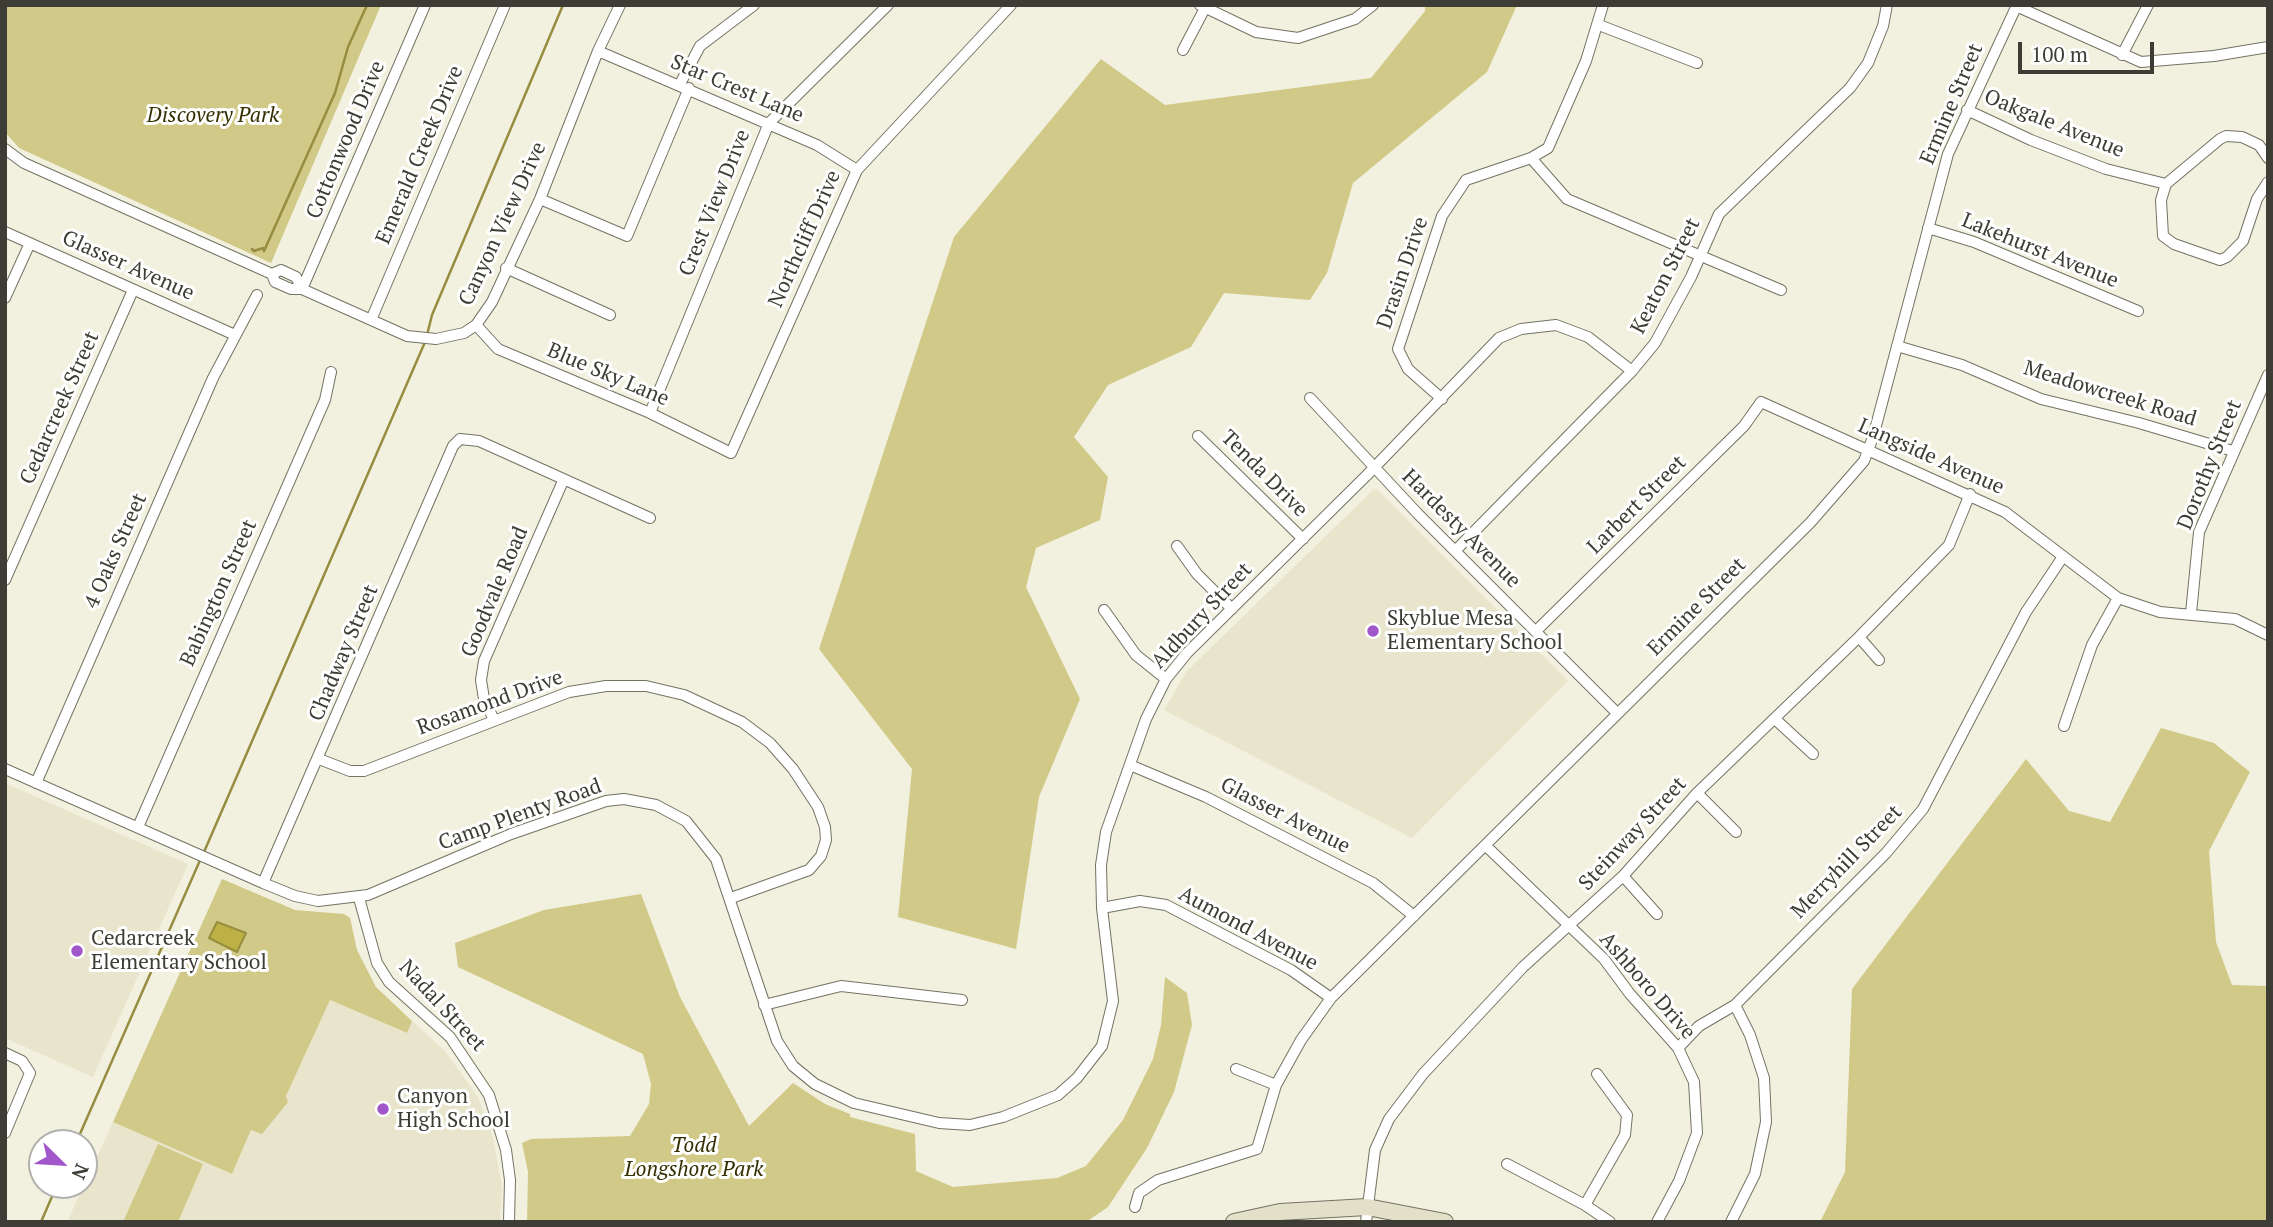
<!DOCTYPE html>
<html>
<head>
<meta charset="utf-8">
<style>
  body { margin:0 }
  #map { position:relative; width:2273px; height:1227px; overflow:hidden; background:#f2f1df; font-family:"PT Serif",serif }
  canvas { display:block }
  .frame { position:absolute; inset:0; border:7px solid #3d3c35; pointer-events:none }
  .north { position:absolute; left:28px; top:1129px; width:70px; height:70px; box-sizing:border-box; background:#fff; border:2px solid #b1b1ae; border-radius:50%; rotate:114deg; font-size:19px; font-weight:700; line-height:28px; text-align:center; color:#3d3c35 }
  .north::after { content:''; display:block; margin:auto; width:24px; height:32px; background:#a156c9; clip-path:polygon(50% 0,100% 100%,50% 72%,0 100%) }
  .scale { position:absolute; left:2018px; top:42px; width:136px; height:32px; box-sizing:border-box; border:4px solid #3d3c35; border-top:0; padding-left:9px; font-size:21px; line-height:24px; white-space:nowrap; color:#3d3c35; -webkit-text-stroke:5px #fff; paint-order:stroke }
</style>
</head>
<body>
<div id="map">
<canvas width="2273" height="1227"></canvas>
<div class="frame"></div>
<div class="north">N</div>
<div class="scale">100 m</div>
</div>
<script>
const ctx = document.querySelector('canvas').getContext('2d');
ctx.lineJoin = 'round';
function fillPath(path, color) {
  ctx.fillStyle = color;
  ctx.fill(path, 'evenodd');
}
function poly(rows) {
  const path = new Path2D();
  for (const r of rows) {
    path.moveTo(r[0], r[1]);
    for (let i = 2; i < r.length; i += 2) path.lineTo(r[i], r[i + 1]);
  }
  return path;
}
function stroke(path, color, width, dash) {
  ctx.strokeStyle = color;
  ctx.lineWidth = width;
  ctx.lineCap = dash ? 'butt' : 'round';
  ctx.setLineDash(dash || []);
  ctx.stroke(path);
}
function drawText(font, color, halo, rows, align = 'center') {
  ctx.font = font + ' "PT Serif",serif';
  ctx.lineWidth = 6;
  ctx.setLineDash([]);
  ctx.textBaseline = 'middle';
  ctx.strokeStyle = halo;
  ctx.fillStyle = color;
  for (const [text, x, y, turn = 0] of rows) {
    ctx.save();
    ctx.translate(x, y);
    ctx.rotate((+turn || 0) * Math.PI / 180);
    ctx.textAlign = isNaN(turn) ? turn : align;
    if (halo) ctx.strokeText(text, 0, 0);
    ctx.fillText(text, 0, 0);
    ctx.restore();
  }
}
fillPath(poly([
  [1374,489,1378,490,1568,681,1412,838,1164,710,1186,672],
  [5,783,188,864,93,1077,5,1038],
  [330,1000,406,1033,412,1021,445,1051,478,1097,493,1137,502,1187,500,1222,67,1222,113,1122,232,1174,252,1129,288,1102,286,1096]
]), '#e8e5cc');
fillPath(poly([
  [5,5,381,5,271,263,19,148,5,132],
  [1425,5,1517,5,1487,72,1353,183,1327,273,1310,300,1224,293,1191,347,1108,385,1074,437,1108,477,1100,520,1036,548,1026,587,1080,699,1039,797,1016,949,898,917,912,769,819,649,954,237,1101,59,1165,105,1371,78,1425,11],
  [2161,728,2214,743,2250,772,2209,851,2216,942,2232,985,2268,986,2268,1222,1820,1222,1845,1172,1852,989,2026,759,2069,811,2110,822],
  [222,879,295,910,344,914,350,918,357,950,376,987,412,1021,407,1033,330,1000,286,1096,288,1102,262,1134,251,1130,232,1174,113,1122],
  [641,894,680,997,749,1126,793,1083,825,1104,850,1114,850,1117,915,1134,916,1171,953,1187,1057,1178,1086,1166,1123,1120,1153,1059,1161,1025,1165,977,1187,993,1192,1025,1174,1092,1147,1148,1108,1207,1086,1222,527,1222,528,1172,522,1143,531,1139,630,1136,649,1104,651,1084,643,1054,458,967,455,943,544,910],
  [158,1144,203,1164,178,1222,123,1222]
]), '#d1c987');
const water = poly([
  [217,922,246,933,237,952,209,938,217,922]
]);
fillPath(water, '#bdb045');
stroke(water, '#978d40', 2);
stroke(poly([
  [252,249,254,251,263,248,264,251,335,93,348,47,367,5],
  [427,335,432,315,563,5],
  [204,852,425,342],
  [76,1143,201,858],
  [41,1222,57,1185]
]), '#978d40', 2.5);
const street = poly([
  [425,5,302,289,407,336,436,339,464,333,476,325,492,302,540,199,598,51,620,5],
  [1200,5,1256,32,1298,38,1355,19,1373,5],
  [2016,6,2141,62,2214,56,2268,47],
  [1599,25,1697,63],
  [1183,50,1205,8],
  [598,51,817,145,857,170],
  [2122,55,2148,5],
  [680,84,700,46,754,5],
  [1967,110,2031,140,2106,169,2166,184],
  [5,149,24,163,272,274,275,282,291,289,302,289,296,277,281,270,272,274],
  [1531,158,1567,199,1781,290],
  [2268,158,2259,145,2242,137,2226,136,2220,139,2166,184,2161,200,2163,236,2174,244,2220,260,2227,257,2243,241,2257,199,2268,182],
  [540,199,627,236,689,88],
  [1928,228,1974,242,2138,311],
  [5,232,235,335],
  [506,268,610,315],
  [5,298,30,243],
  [371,320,505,5],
  [476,325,498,349,650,413,731,453,857,170,1011,5],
  [1897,346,1962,365,2041,399,2139,423,2233,451],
  [1310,398,1418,514,1617,713],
  [1442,399,1408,369,1398,349,1442,216,1466,180,1531,158,1548,148,1586,61,1603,5],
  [650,413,769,123,888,5],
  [1198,436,1303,539],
  [1177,546,1197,574,1232,609],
  [1455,551,1632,371,1655,343,1691,277,1719,214,1850,88,1868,63,1883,26,1887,5],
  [5,580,133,290],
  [1104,610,1136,655,1166,679],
  [2191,613,2199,532,2268,375],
  [1536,631,1744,426,1761,402,2005,512,2118,598,2160,612,2235,619,2268,635],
  [1859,637,1879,660],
  [1775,719,1813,754],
  [494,720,484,699,481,680,484,661,563,481],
  [2064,726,2092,645,2118,598],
  [319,759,350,771,364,771,569,692,606,686,646,686,684,695,742,722,770,743,793,769,818,807,825,827,826,840,821,856,809,870,731,898],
  [1130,765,1206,797,1373,883,1414,916],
  [5,769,263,883,295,896,318,901,368,895,511,834,606,801,624,799,656,805,686,821,716,859,777,1041,793,1066,815,1084,854,1103,939,1123,970,1125,1003,1117,1058,1095,1077,1078,1102,1046,1113,1001,1102,908,1101,865,1106,832,1146,719,1166,679,1187,653,1367,475,1499,338,1521,329,1556,325,1588,337,1632,371],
  [36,783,213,378,257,295],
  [1697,793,1736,832],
  [138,827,325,400,331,372],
  [1486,846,1604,959,1630,994,1678,1048,1694,1082,1697,1133,1679,1181,1657,1222],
  [1623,876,1657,914],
  [263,883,453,446,460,439,479,441,650,518],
  [359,898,377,963,389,982,450,1037,489,1095,506,1150,510,1180,509,1222],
  [1102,908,1140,901,1166,905,1291,970,1331,998],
  [764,1005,841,986,962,1000],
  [1678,1048,1699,1026,1735,1005,1886,853,1923,809,2026,612,2062,558],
  [5,1053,22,1061,30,1073,5,1133],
  [1236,1069,1276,1085],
  [1507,1164,1585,1205,1610,1222],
  [1585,1205,1625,1135,1627,1115,1597,1074],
  [1135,1207,1139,1193,1158,1180,1257,1149,1276,1085,1301,1040,1331,998,1810,523,1864,461,1873,437,1948,154,2017,5],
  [1366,1222,1375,1150,1389,1119,1423,1074,1523,967,1623,876,1697,793,1859,637,1949,545,1970,494],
  [1731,1222,1755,1174,1766,1122,1764,1078,1750,1035,1735,1005]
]);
const secondary = poly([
  [1234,1222,1280,1212,1367,1207,1445,1222]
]);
stroke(street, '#747263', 12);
stroke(secondary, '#747263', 18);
stroke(street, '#fff', 10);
stroke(secondary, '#e2e0c8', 16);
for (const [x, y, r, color] of [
  [1373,631,7,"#a156c9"],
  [77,951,7,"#a156c9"],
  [383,1109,7,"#a156c9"]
]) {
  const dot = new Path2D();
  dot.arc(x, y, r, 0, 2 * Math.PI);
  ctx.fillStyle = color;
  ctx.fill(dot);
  stroke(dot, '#fff', 2.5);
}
drawText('21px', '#3d3c35', '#fff', [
  ["Star Crest Lane",737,89,23],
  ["Ermine Street",1952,104,-67],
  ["Oakgale Avenue",2054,124,22],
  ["Cottonwood Drive",346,140,-67],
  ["Emerald Creek Drive",420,155,-67],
  ["Crest View Drive",715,203,-68],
  ["Canyon View Drive",503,224,-65],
  ["Northcliff Drive",805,239,-66],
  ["Lakehurst Avenue",2040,251,22],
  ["Glasser Avenue",128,266,24],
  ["Drasin Drive",1403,273,-71],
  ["Keaton Street",1666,276,-63],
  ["Blue Sky Lane",608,375,23],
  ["Meadowcreek Road",2110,394,17],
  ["Cedarcreek Street",60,408,-66],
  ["Langside Avenue",1931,457,24],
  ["Dorothy Street",2210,465,-68],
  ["Tenda Drive",1264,474,45],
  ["Larbert Street",1637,505,-45],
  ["Hardesty Avenue",1461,529,45],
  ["4 Oaks Street",116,551,-66],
  ["Goodvale Road",495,592,-67],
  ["Babington Street",219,593,-66],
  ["Ermine Street",1697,607,-45],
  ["Aldbury Street",1202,616,-47],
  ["Chadway Street",344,653,-67],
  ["Rosamond Drive",490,703,-20],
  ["Camp Plenty Road",520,815,-20],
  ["Glasser Avenue",1285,816,27],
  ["Steinway Street",1633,834,-47],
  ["Merryhill Street",1847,862,-46],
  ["Aumond Avenue",1248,929,28],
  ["Ashboro Drive",1647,986,49],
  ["Nadal Street",442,1006,47]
]);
drawText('italic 21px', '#352f01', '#fff', [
  ["Discovery Park",213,116],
  ["Todd",694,1146],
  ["Longshore Park",694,1170]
]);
drawText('21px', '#3d3c35', '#fff', [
  ["Skyblue Mesa",1387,619],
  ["Elementary School",1387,643],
  ["Cedarcreek",91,939],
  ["Elementary School",91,963],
  ["Canyon",397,1097],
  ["High School",397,1121]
], 'left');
</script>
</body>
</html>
